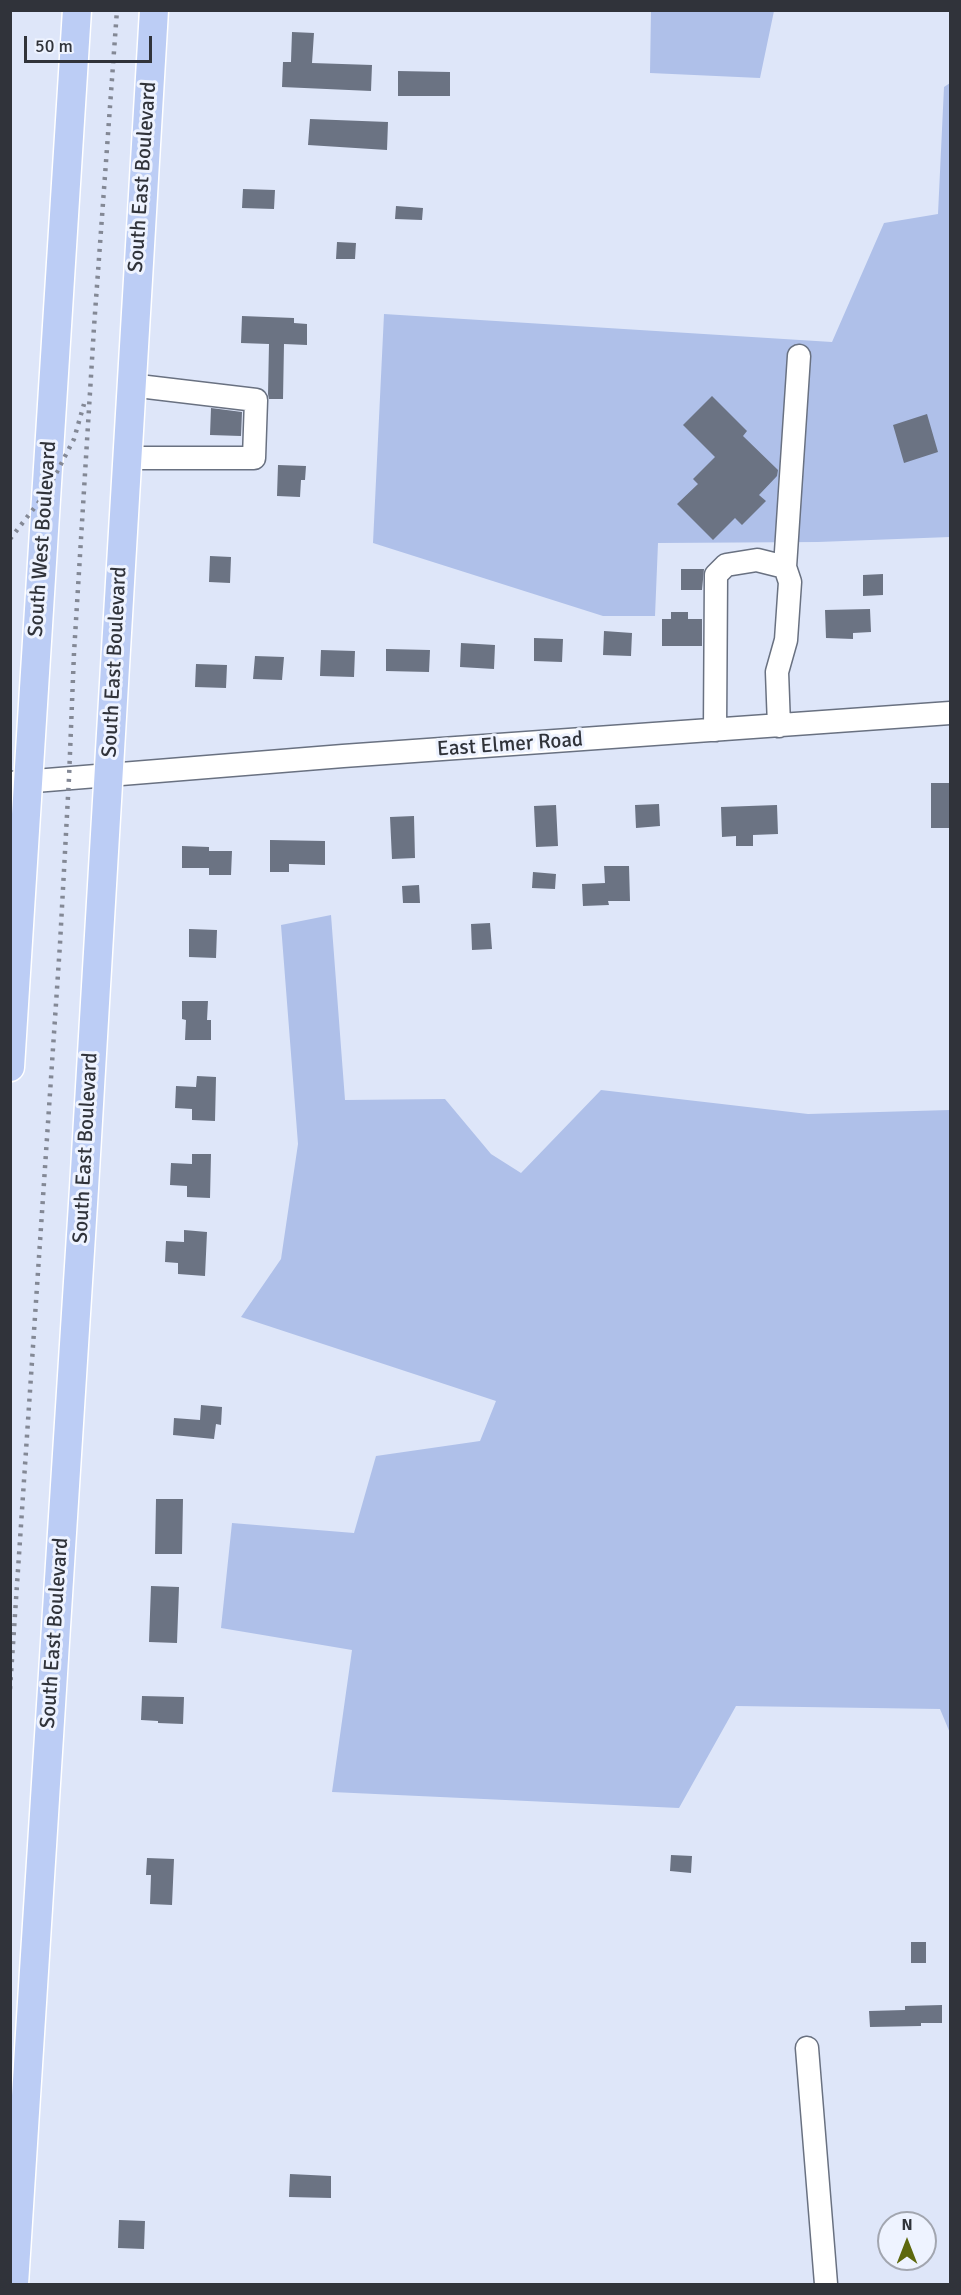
<!DOCTYPE html>
<html>
<head>
<meta charset="utf-8">
<style>
  body { margin:0 }
  #map { position:relative; width:961px; height:2295px; overflow:hidden; background:#dee6f9; font-family:Signika,sans-serif }
  canvas { display:block }
  .frame { position:absolute; inset:0; border:12px solid #30333a; pointer-events:none }
  .north { position:absolute; left:877px; top:2211px; width:60px; height:60px; box-sizing:border-box; background:#eef3ff; border:2px solid #a2a6b0; border-radius:50%; rotate:0deg; font-size:16px; font-weight:700; line-height:24px; text-align:center; color:#30333a }
  .north::after { content:''; display:block; margin:auto; width:21px; height:27px; background:#5d680d; clip-path:polygon(50% 0,100% 100%,50% 72%,0 100%) }
  .scale { position:absolute; left:24px; top:36px; width:128px; height:27px; box-sizing:border-box; border:3px solid #30333a; border-top:0; padding-left:8px; font-size:18px; line-height:21px; white-space:nowrap; color:#30333a; -webkit-text-stroke:4px #eef3ff; paint-order:stroke }
</style>
</head>
<body>
<div id="map">
<canvas width="961" height="2295"></canvas>
<div class="frame"></div>
<div class="north">N</div>
<div class="scale">50 m</div>
</div>
<script>
const ctx = document.querySelector('canvas').getContext('2d');
ctx.lineJoin = 'round';
function fillPath(path, color) {
  ctx.fillStyle = color;
  ctx.fill(path, 'evenodd');
}
function poly(rows) {
  const path = new Path2D();
  for (const r of rows) {
    path.moveTo(r[0], r[1]);
    for (let i = 2; i < r.length; i += 2) path.lineTo(r[i], r[i + 1]);
  }
  return path;
}
function stroke(path, color, width, dash) {
  ctx.strokeStyle = color;
  ctx.lineWidth = width;
  ctx.lineCap = dash ? 'butt' : 'round';
  ctx.setLineDash(dash || []);
  ctx.stroke(path);
}
function drawText(font, color, halo, rows, align = 'center') {
  ctx.font = font + ' Signika,sans-serif';
  ctx.lineWidth = 6;
  ctx.setLineDash([]);
  ctx.textBaseline = 'middle';
  ctx.strokeStyle = halo;
  ctx.fillStyle = color;
  for (const [text, x, y, turn = 0] of rows) {
    ctx.save();
    ctx.translate(x, y);
    ctx.rotate((+turn || 0) * Math.PI / 180);
    ctx.textAlign = isNaN(turn) ? turn : align;
    if (halo) ctx.strokeText(text, 0, 0);
    ctx.fillText(text, 0, 0);
    ctx.restore();
  }
}
fillPath(poly([
  [651,11,774,11,760,78,650,73],
  [950,83,950,537,818,542,658,543,655,616,603,616,373,543,384,314,832,342,884,223,938,214,944,87],
  [331,915,345,1100,445,1099,491,1154,521,1173,601,1090,808,1114,950,1110,950,1733,940,1709,736,1706,679,1808,332,1792,352,1650,221,1628,232,1523,354,1533,376,1456,480,1441,496,1401,241,1317,281,1259,298,1144,281,925]
]), '#afc0e9');
fillPath(poly([
  [292,32,314,33,312,63,372,65,371,91,282,87,283,62,291,62],
  [398,71,450,72,450,96,398,96],
  [310,119,388,122,387,150,308,145],
  [243,189,275,190,274,209,242,208],
  [396,206,423,208,422,220,395,219],
  [337,242,356,243,355,259,336,259],
  [242,316,294,318,294,323,307,324,307,345,284,344,283,399,269,399,268,394,269,344,241,343],
  [712,396,747,431,743,436,778,470,777,476,759,495,766,501,742,525,735,518,713,540,677,504,698,484,693,479,715,457,683,425],
  [211,408,242,412,241,436,210,435],
  [927,414,938,452,904,463,893,425],
  [278,465,306,466,305,480,301,480,300,497,277,496],
  [210,556,231,557,230,583,209,582],
  [681,569,704,569,702,590,681,590],
  [883,574,883,595,863,596,863,575],
  [870,609,871,632,853,633,853,639,826,638,825,610],
  [671,612,688,612,688,619,702,619,702,646,662,646,662,619,671,619],
  [604,631,632,633,631,656,603,655],
  [534,638,563,639,562,662,534,661],
  [461,643,495,645,494,669,460,667],
  [386,649,430,650,429,672,386,671],
  [321,650,355,651,354,677,320,676],
  [255,656,284,657,282,680,253,679],
  [196,664,227,665,226,688,195,687],
  [931,783,951,783,951,828,931,828],
  [659,804,660,826,636,828,635,805],
  [556,805,558,846,536,847,534,806],
  [777,805,778,834,753,835,753,846,736,846,736,836,722,837,721,807],
  [414,816,415,858,392,859,390,817],
  [270,840,325,841,325,865,289,864,289,872,270,872],
  [182,846,209,847,209,851,232,851,231,875,209,875,209,868,182,868],
  [604,866,629,866,630,901,608,901,609,905,583,906,582,884,605,883],
  [533,872,556,874,555,889,532,888],
  [419,885,420,903,403,903,402,886],
  [490,923,492,949,472,950,471,924],
  [189,929,217,930,216,958,189,957],
  [182,1001,208,1001,207,1020,211,1020,211,1040,185,1040,186,1020,182,1019],
  [197,1076,216,1077,215,1121,192,1120,192,1109,175,1108,176,1086,196,1087],
  [192,1154,211,1154,210,1198,187,1197,187,1186,170,1185,171,1163,192,1164],
  [184,1230,207,1232,205,1276,178,1274,178,1263,165,1262,166,1241,184,1242],
  [201,1405,222,1407,221,1425,216,1424,214,1439,173,1435,174,1418,200,1420],
  [156,1499,183,1499,182,1554,155,1554],
  [151,1586,179,1587,177,1643,149,1642],
  [142,1696,184,1697,183,1724,158,1723,158,1721,141,1720],
  [671,1855,692,1856,691,1873,670,1871],
  [147,1858,174,1859,172,1905,150,1904,151,1875,146,1875],
  [911,1942,926,1942,926,1963,911,1963],
  [942,2005,942,2023,921,2023,921,2026,870,2027,869,2011,905,2010,905,2006],
  [290,2174,331,2176,331,2198,289,2197],
  [119,2220,145,2221,144,2249,118,2248]
]), '#6b7383');
const minor = poly([
  [126,458,254,458,256,400,130,385],
  [785,567,799,356],
  [715,730,716,575,726,565,757,560,785,567,790,582,786,640,777,672,779,726],
  [10,783,343,756,950,713],
  [807,2048,826,2284]
]);
const major = poly([
  [10,1067,77,10],
  [14,2284,84,1188,154,10]
]);
stroke(minor, '#697181', 25);
stroke(major, '#fff', 31);
stroke(minor, '#fff', 22);
stroke(major, '#bccdf5', 28);
stroke(poly([
  [10,539,46,493,74,439,84,404],
  [10,1689,60,944,69,778,74,653,94,327,117,10]
]), '#838895', 4.5, [3, 6]);
drawText('21px', '#30333a', '#eef3ff', [
  ["South East Boulevard",143,177,-86],
  ["South West Boulevard",43,539,-86],
  ["South East Boulevard",115,662,-87],
  ["East Elmer Road",510,745,-4],
  ["South East Boulevard",86,1148,-87],
  ["South East Boulevard",55,1633,-86]
]);
</script>
</body>
</html>
